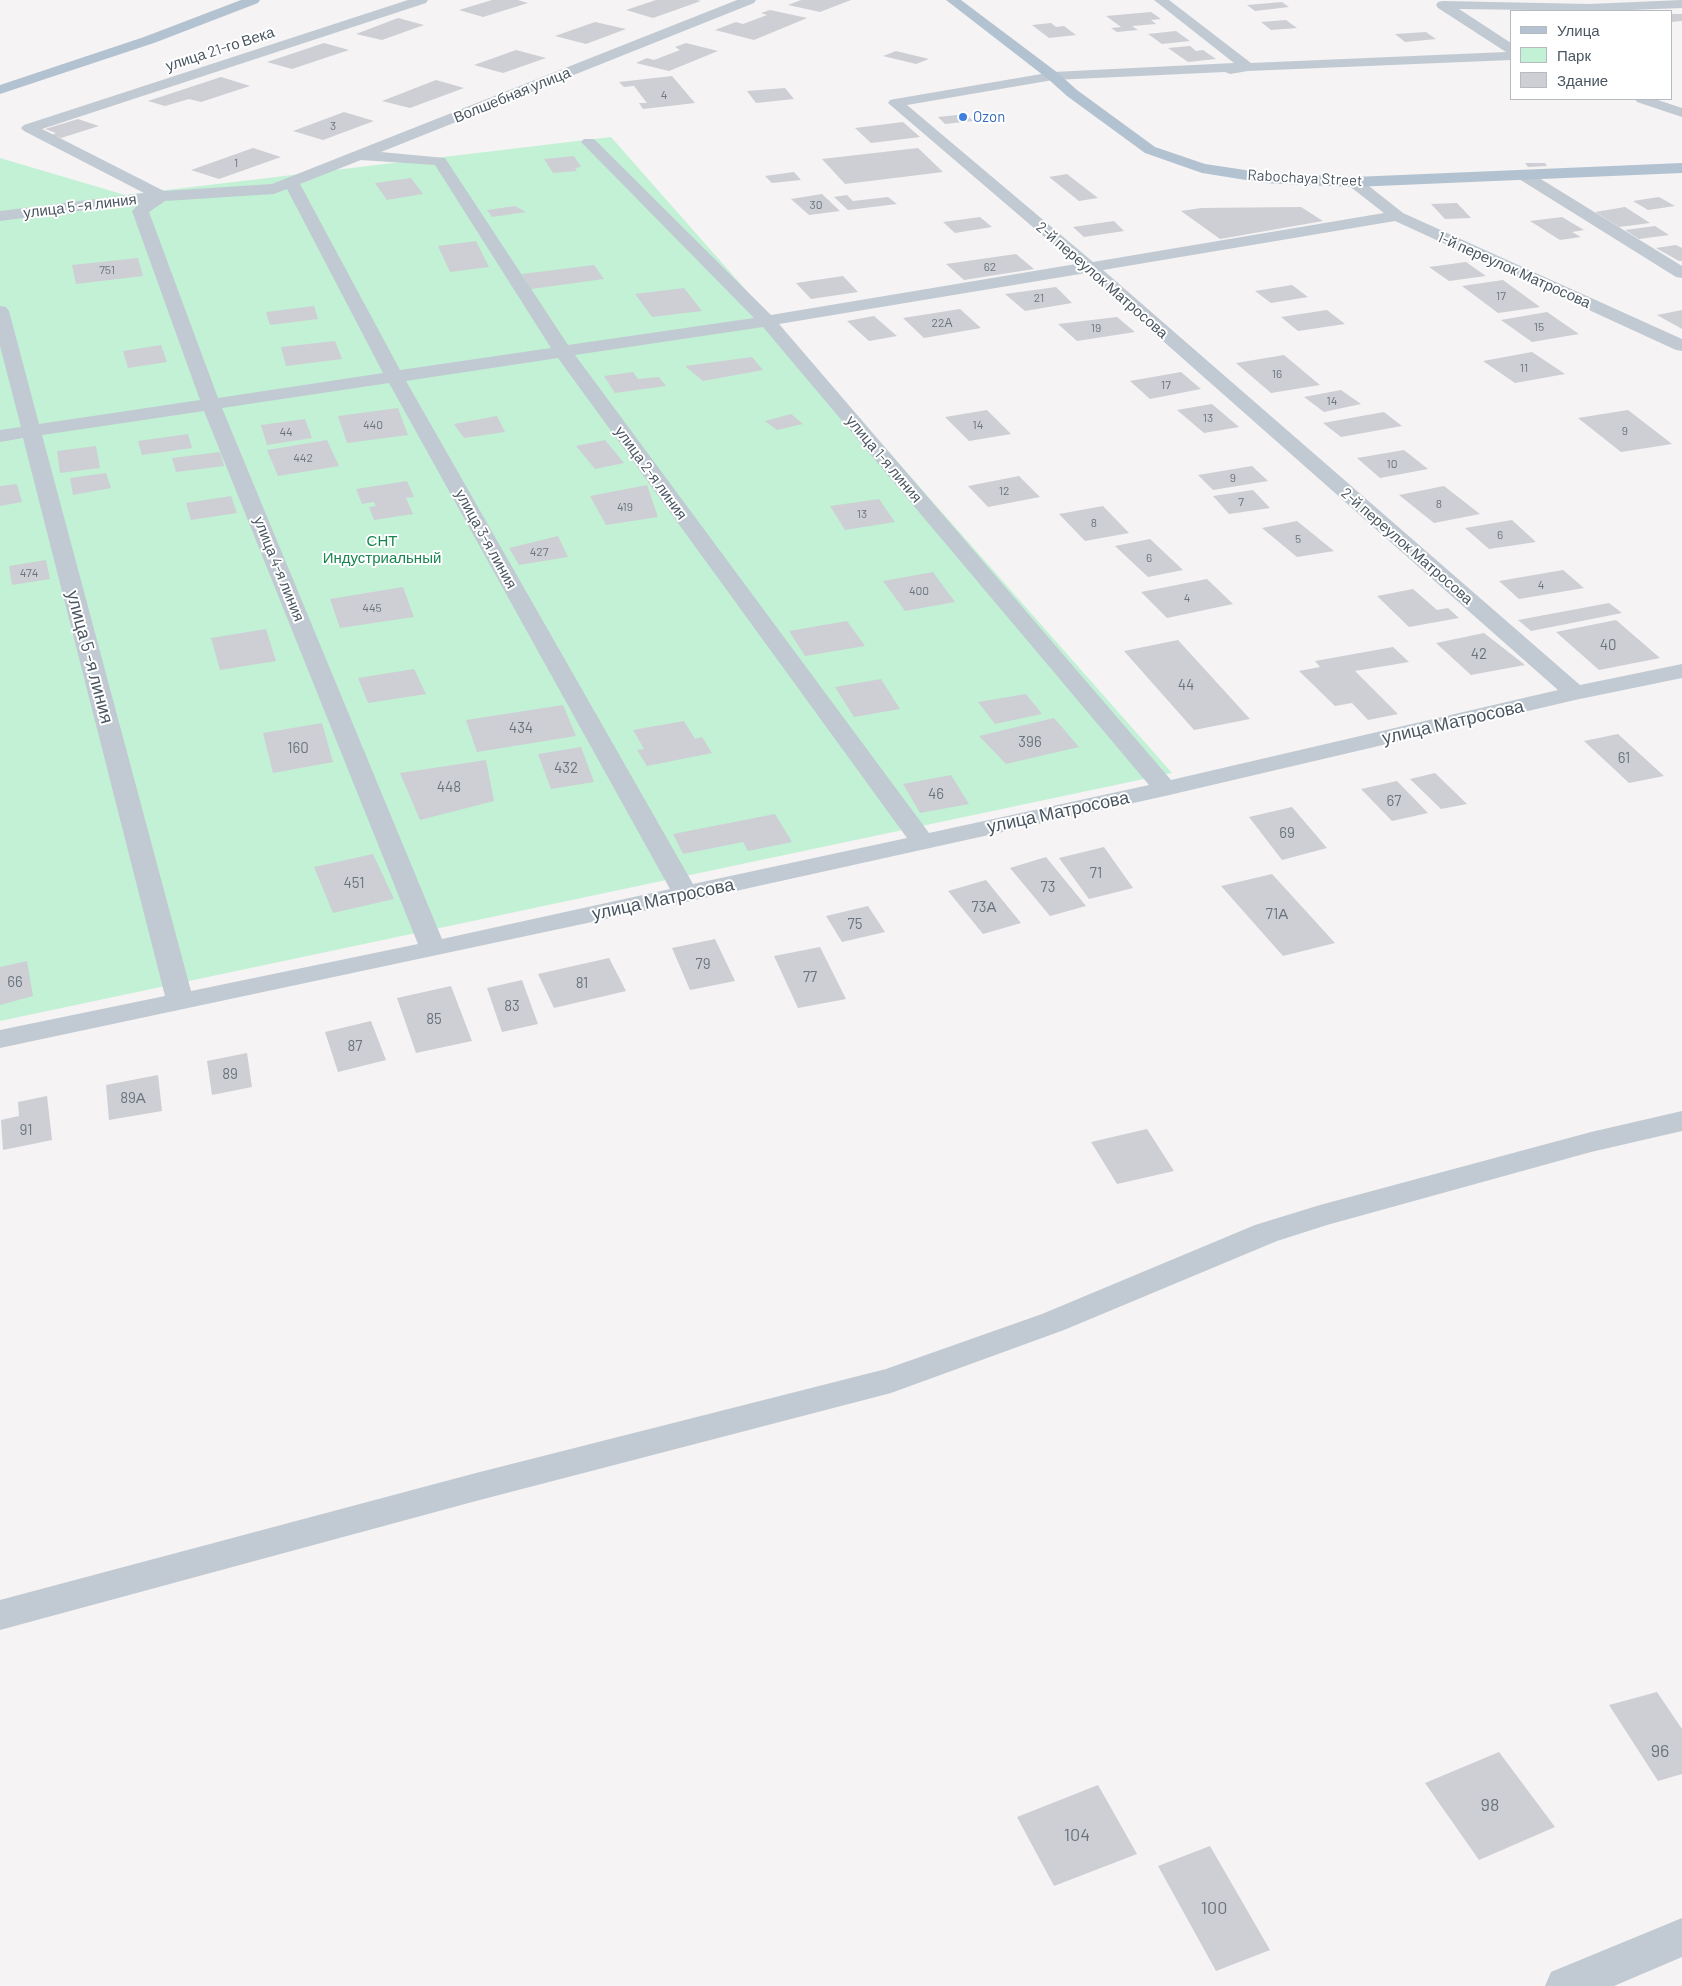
<!DOCTYPE html>
<html>
<head>
<meta charset="utf-8">
<style>
  body { margin:0 }
  #map { position:relative; width:1682px; height:1986px; overflow:hidden; background:#f5f3f3; font-family:Barlow,sans-serif }
  canvas { display:block }
  .legend { position:absolute; left:1510px; top:10px; width:162px; height:90px; box-sizing:border-box; background:#fff; border:1px solid #b7bbc0; margin:0; padding:6px 9px; list-style:none; font-size:15px; color:#4a5661 }
  .legend li { display:flex; align-items:center; gap:10px; height:25px }
  .legend b { width:25px; border:1px solid #b7bbc0 }
</style>
</head>
<body>
<div id="map">
<canvas width="1682" height="1986"></canvas>
<ul class="legend">
<li><b style="height:6px;background:#b3c2d1"></b>Улица</li>
<li><b style="height:14px;background:#c3f1d5"></b>Парк</li>
<li><b style="height:14px;background:#cdcfd5"></b>Здание</li>
</ul>
</div>
<script>
const ctx = document.querySelector('canvas').getContext('2d');
ctx.lineJoin = 'round';
function fillPath(path, color) {
  ctx.fillStyle = color;
  ctx.fill(path, 'evenodd');
}
function poly(rows) {
  const path = new Path2D();
  for (const r of rows) {
    path.moveTo(r[0], r[1]);
    for (let i = 2; i < r.length; i += 2) path.lineTo(r[i], r[i + 1]);
  }
  return path;
}
function stroke(path, color, width, dash) {
  ctx.strokeStyle = color;
  ctx.lineWidth = width;
  ctx.lineCap = dash ? 'butt' : 'round';
  ctx.setLineDash(dash || []);
  ctx.stroke(path);
}
function drawText(font, color, halo, rows, align = 'center') {
  ctx.font = font + ' Barlow,sans-serif';
  ctx.lineWidth = 4;
  ctx.setLineDash([]);
  ctx.textBaseline = 'middle';
  ctx.strokeStyle = halo;
  ctx.fillStyle = color;
  for (const [text, x, y, turn = 0] of rows) {
    ctx.save();
    ctx.translate(x, y);
    ctx.rotate((+turn || 0) * Math.PI / 180);
    ctx.textAlign = isNaN(turn) ? turn : align;
    if (halo) ctx.strokeText(text, 0, 0);
    ctx.fillText(text, 0, 0);
    ctx.restore();
  }
}
fillPath(poly([
  [611,137,1172,773,0,1021,0,158,125,195]
]), '#c3f1d5');
fillPath(poly([
  [492,0,518,0,528,3,483,17,459,10],
  [656,0,697,0,701,1,653,18,626,10],
  [801,0,851,0,820,12,788,5],
  [1282,2,1289,7,1255,11,1247,5],
  [770,10,807,18,754,40,715,30,736,22,743,24,767,15,761,13],
  [1151,12,1161,19,1151,20,1156,24,1132,26,1138,30,1117,32,1111,28,1121,27,1106,16],
  [1671,14,1682,14,1682,21,1671,22],
  [398,18,424,25,382,40,356,34],
  [1286,20,1297,28,1271,30,1261,22],
  [595,22,626,29,586,44,555,36],
  [1051,23,1056,27,1064,26,1076,35,1049,38,1032,25],
  [1176,31,1190,41,1162,44,1148,34],
  [1426,32,1436,39,1405,42,1395,34],
  [324,43,349,50,292,69,267,62],
  [686,43,718,51,669,71,636,63,647,58,654,60,680,50,675,47],
  [1190,46,1196,51,1203,50,1216,59,1188,62,1168,48],
  [516,50,546,58,503,73,474,65],
  [896,51,929,59,916,64,883,56],
  [672,76,695,103,643,109,639,103,647,103,634,86,624,87,619,82],
  [221,77,250,86,201,102,189,99,165,106,148,101],
  [436,80,464,88,410,108,382,101],
  [785,88,794,99,756,103,747,91],
  [344,112,374,121,323,140,293,131],
  [966,114,973,121,945,124,938,117],
  [78,119,99,126,61,138,51,135,56,133,45,129],
  [903,122,920,137,871,143,855,128],
  [253,148,281,157,219,179,191,170],
  [918,148,943,172,845,184,822,159],
  [574,156,581,167,575,168,577,171,553,173,544,159],
  [1525,163,1545,163,1547,166,1528,167],
  [794,172,801,180,772,183,765,176],
  [1067,174,1098,198,1079,201,1049,177],
  [411,178,423,194,387,200,375,183],
  [822,194,840,211,809,215,791,199],
  [847,195,853,201,888,197,897,204,848,210,834,197],
  [1659,197,1675,206,1648,210,1633,201],
  [1457,203,1471,218,1445,219,1431,204],
  [515,206,526,212,492,217,487,210],
  [1301,207,1323,221,1220,239,1181,211,1201,208],
  [1625,207,1650,223,1619,227,1595,212],
  [980,217,992,227,955,233,943,222],
  [1562,217,1584,230,1572,232,1581,237,1560,240,1530,221],
  [1114,221,1124,231,1084,237,1073,227],
  [1655,226,1669,235,1639,239,1625,230],
  [476,241,489,267,450,272,438,246],
  [1676,245,1682,248,1682,261,1679,261,1656,248],
  [1016,254,1034,269,964,280,946,264],
  [138,258,143,276,76,284,72,265],
  [1466,262,1486,276,1449,281,1429,267],
  [594,265,604,279,531,289,522,274],
  [843,276,858,292,811,299,796,283],
  [1503,280,1540,307,1498,313,1462,286],
  [1292,285,1308,297,1271,303,1255,291],
  [1056,287,1072,303,1025,311,1005,294],
  [684,288,702,311,652,317,635,294],
  [314,306,318,319,270,325,266,312],
  [960,309,981,328,924,338,903,318],
  [1327,310,1345,324,1298,331,1281,317],
  [1682,310,1682,329,1657,315],
  [1547,312,1579,334,1532,342,1501,320],
  [874,316,897,336,869,341,847,321],
  [1117,317,1135,332,1077,341,1058,324],
  [335,341,342,359,286,366,281,347],
  [161,345,167,362,128,368,123,351],
  [1532,352,1565,374,1515,383,1483,361],
  [1284,355,1320,385,1271,393,1236,363],
  [752,357,763,370,703,381,685,366],
  [633,372,638,379,659,377,666,386,615,393,604,376],
  [1181,372,1201,389,1150,399,1130,381],
  [1341,390,1361,404,1324,412,1304,397],
  [1212,404,1239,427,1204,433,1177,410],
  [398,408,408,435,347,443,338,416],
  [987,410,1011,434,969,441,945,417],
  [1628,410,1672,444,1621,452,1578,418],
  [1384,412,1402,426,1341,437,1323,423],
  [791,414,803,424,777,430,765,421],
  [497,416,505,432,464,438,454,424],
  [305,419,312,438,267,445,261,425],
  [188,434,192,448,142,455,138,441],
  [327,440,339,466,278,476,267,450],
  [605,440,624,463,595,469,576,446],
  [96,446,100,468,60,473,57,451],
  [1404,450,1428,469,1380,478,1357,458],
  [220,452,224,466,176,472,172,458],
  [1252,466,1268,481,1213,490,1198,475],
  [106,473,111,488,73,495,70,478],
  [1019,476,1040,497,988,507,968,486],
  [407,481,414,497,406,498,413,514,374,520,369,507,376,506,374,502,362,504,356,489],
  [17,484,22,502,0,506,0,486],
  [647,485,658,517,606,525,590,496],
  [1444,486,1480,514,1434,523,1399,495],
  [1253,490,1270,508,1229,514,1213,496],
  [231,496,237,513,191,520,186,503],
  [879,499,895,522,845,530,830,506],
  [1103,506,1129,533,1085,541,1059,514],
  [1512,520,1536,542,1489,549,1465,528],
  [1297,521,1334,551,1297,557,1262,528],
  [558,536,568,557,519,565,509,548],
  [1150,539,1183,570,1148,577,1115,546],
  [46,560,50,579,12,585,9,566],
  [1563,570,1584,588,1519,599,1499,581],
  [933,572,955,602,905,611,883,581],
  [1207,579,1233,604,1167,618,1141,592],
  [403,587,414,617,340,628,330,599],
  [1413,589,1437,610,1448,608,1459,618,1409,627,1377,596],
  [1609,603,1622,613,1531,631,1518,620],
  [1616,620,1660,658,1599,670,1556,632],
  [847,621,865,646,805,656,789,631],
  [266,629,276,661,220,670,211,638],
  [1484,633,1525,665,1471,675,1436,643],
  [1178,640,1250,719,1194,730,1124,651],
  [1393,647,1409,662,1355,671,1398,714,1368,720,1352,703,1335,706,1299,671,1320,667,1315,661],
  [414,669,426,694,368,703,358,678],
  [881,679,900,709,854,717,835,687],
  [1026,694,1042,714,995,724,978,702],
  [563,705,576,736,477,752,466,720],
  [1054,718,1079,747,1006,764,979,736],
  [684,721,695,739,702,737,712,753,647,766,637,750,644,749,633,730],
  [322,723,333,762,273,773,263,733],
  [1618,734,1664,776,1629,783,1584,741],
  [581,747,594,782,551,789,538,754],
  [486,760,494,801,420,820,400,773],
  [1435,773,1467,804,1441,809,1410,779],
  [951,775,969,804,920,813,903,784],
  [1397,781,1428,813,1392,821,1361,789],
  [1292,807,1327,848,1282,860,1249,817],
  [775,814,792,842,748,851,743,842,683,854,673,834],
  [1104,847,1133,888,1089,899,1059,858],
  [373,854,394,899,333,913,314,867],
  [1046,857,1086,906,1050,916,1010,868],
  [1272,874,1335,943,1283,956,1221,886],
  [986,880,1021,923,983,934,948,891],
  [868,906,885,932,842,942,826,916],
  [715,939,735,981,690,990,672,948],
  [820,947,846,999,798,1008,774,956],
  [609,958,626,991,554,1008,538,974],
  [27,961,33,996,0,1005,0,967],
  [522,980,538,1024,502,1032,487,988],
  [451,986,472,1041,416,1053,397,998],
  [371,1021,386,1060,338,1072,325,1032],
  [247,1053,252,1087,212,1095,207,1061],
  [158,1075,162,1111,109,1120,106,1085],
  [47,1096,52,1140,3,1150,1,1120,19,1116,18,1102],
  [1147,1129,1174,1171,1117,1184,1091,1142],
  [1657,1692,1682,1729,1682,1774,1658,1781,1609,1705],
  [1499,1752,1555,1827,1479,1860,1425,1783],
  [1098,1785,1137,1854,1054,1886,1017,1817],
  [1210,1846,1270,1950,1216,1971,1158,1866]
]), '#cdcfd5');
fillPath(poly([
  [408,0,428,0,426,3,42,129,164,191,272,184,737,0,756,0,754,3,381,152,445,158,568,345,754,318,584,145,581,142,584,139,594,139,771,315,1076,264,888,103,890,100,895,99,1053,72,1234,63,1154,0,1169,0,1251,63,1506,52,1438,8,1436,5,1438,2,1443,1,1589,4,1682,0,1682,8,1606,11,1459,9,1511,43,1511,60,1248,71,1230,74,1225,72,1053,80,907,105,1093,262,1384,213,1348,185,1346,182,1348,179,1354,177,1360,179,1403,213,1682,339,1682,351,1676,350,1395,221,1103,270,1580,685,1682,664,1682,678,1575,700,1165,796,686,902,0,1048,0,1030,165,996,23,438,0,442,0,430,21,427,0,346,0,306,6,307,9,311,39,424,200,400,132,211,140,203,0,221,0,211,144,193,24,131,21,128,24,125,408,0],
  [361,160,435,165,551,348,400,370,300,184,361,160],
  [287,189,383,373,218,398,149,212,165,201,274,194,287,189],
  [1086,273,1558,690,1171,780,779,324,1086,273],
  [763,327,1149,785,929,833,575,355,763,327],
  [558,358,907,838,693,884,406,381,558,358],
  [389,383,670,889,442,939,222,408,389,383],
  [204,411,418,944,191,991,42,435,204,411],
  [1635,99,1655,99,1682,108,1682,117,1637,102,1635,99],
  [1525,171,1531,173,1682,266,1682,278,1676,277,1519,179,1517,176,1519,173,1525,171],
  [1682,1111,1682,1131,1591,1152,1327,1225,1277,1241,1064,1330,891,1393,476,1501,0,1630,0,1600,476,1473,886,1369,1042,1314,1255,1225,1320,1205,1591,1132,1682,1111],
  [1682,1918,1682,1957,1614,1986,1545,1986,1551,1972,1682,1918]
]), '#c1cad2');
fillPath(poly([
  [241,0,260,0,258,3,154,43,0,94,0,85,144,37,241,0],
  [946,0,961,0,1058,73,1077,90,1155,147,1205,164,1265,173,1354,177,1682,163,1682,173,1354,187,1265,183,1202,173,1145,153,1067,96,1048,79,946,0]
]), '#b3c2d1');
for (const [x, y, r, color] of [
  [963,117,5,"#3f7fe0"]
]) {
  const dot = new Path2D();
  dot.arc(x, y, r, 0, 2 * Math.PI);
  ctx.fillStyle = color;
  ctx.fill(dot);
  stroke(dot, '#fff', 2);
}
drawText('12px', '#6b747e', null, [
  ["4",664,95],
  ["3",333,126],
  ["1",236,163],
  ["30",816,205],
  ["62",990,267],
  ["751",107,270],
  ["17",1501,296],
  ["21",1039,298],
  ["22А",942,323],
  ["15",1539,327],
  ["19",1096,328],
  ["11",1524,368],
  ["16",1277,374],
  ["17",1166,385],
  ["14",1332,401],
  ["13",1208,418],
  ["440",373,425],
  ["14",978,425],
  ["9",1625,431],
  ["44",286,432],
  ["442",303,458],
  ["10",1392,464],
  ["9",1233,478],
  ["12",1004,491],
  ["7",1241,502],
  ["8",1439,504],
  ["419",625,507],
  ["13",862,514],
  ["8",1094,523],
  ["6",1500,535],
  ["5",1298,539],
  ["427",539,552],
  ["6",1149,558],
  ["474",29,573],
  ["4",1541,585],
  ["400",919,591],
  ["4",1187,598],
  ["445",372,608]
]);
drawText('15px', '#4a5661', '#fff', [
  ["улица 21-го Века",220,49,-18],
  ["Волшебная улица",512,95,-22],
  ["Rabochaya Street",1305,178,3],
  ["улица 5 -я линия",80,206,-7],
  ["1-й переулок Матросова",1514,270,24],
  ["2-й переулок Матросова",1102,280,41],
  ["улица 1-я линия",884,459,50],
  ["улица 2-я линия",651,473,54],
  ["улица 3-я линия",486,539,61],
  ["2-й переулок Матросова",1407,546,41],
  ["улица 4-я линия",279,569,68]
]);
drawText('15px', '#366cbe', '#fff', [
  ["Ozon",973,117]
], 'left');
drawText('15px', '#17864f', '#fff', [
  ["СНТ",382,541],
  ["Индустриальный",382,558]
]);
drawText('15px', '#6b747e', null, [
  ["40",1608,645],
  ["42",1479,654],
  ["44",1186,685],
  ["434",521,728],
  ["396",1030,742],
  ["160",298,748],
  ["61",1624,758],
  ["432",566,768],
  ["448",449,787],
  ["46",936,794],
  ["67",1394,801],
  ["69",1287,833],
  ["71",1096,873],
  ["451",354,883],
  ["73",1048,887],
  ["73А",984,907],
  ["71А",1277,914],
  ["75",855,924],
  ["79",703,964],
  ["77",810,977],
  ["66",15,982],
  ["81",582,983],
  ["83",512,1006],
  ["85",434,1019],
  ["87",355,1046],
  ["89",230,1074],
  ["89А",133,1098],
  ["91",26,1130]
]);
drawText('18px', '#4a5661', '#fff', [
  ["улица 5 -я линия",90,657,75],
  ["улица Матросова",1453,722,-13],
  ["улица Матросова",1058,812,-12],
  ["улица Матросова",663,899,-12]
]);
drawText('18px', '#6b747e', null, [
  ["96",1660,1751],
  ["98",1490,1805],
  ["104",1077,1835],
  ["100",1214,1908]
]);
</script>
</body>
</html>
